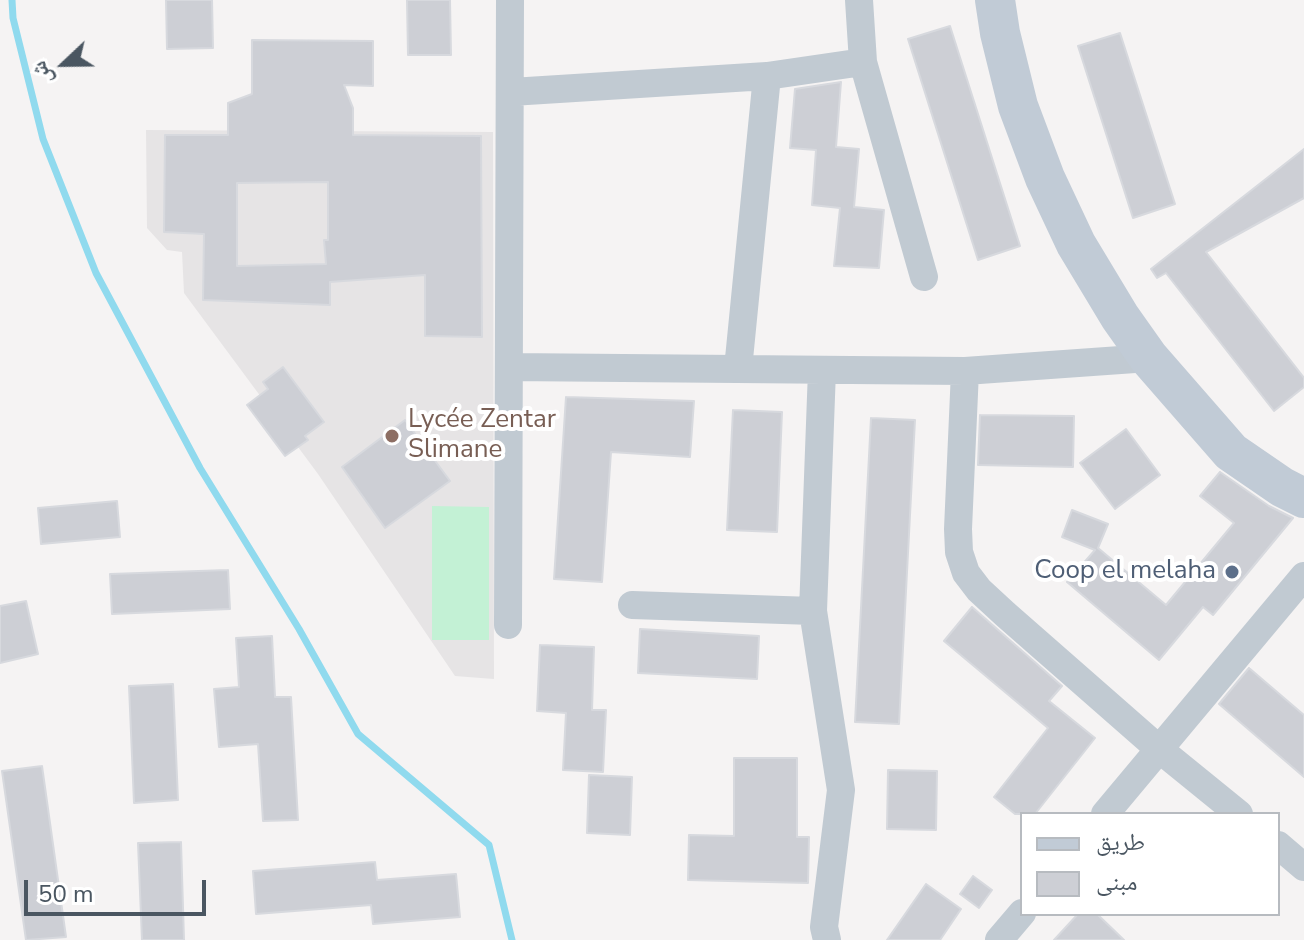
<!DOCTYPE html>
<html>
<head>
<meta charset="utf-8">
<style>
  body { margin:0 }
  #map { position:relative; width:1304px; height:940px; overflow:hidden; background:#f5f3f3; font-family:"Nunito Sans","Noto Naskh Arabic",sans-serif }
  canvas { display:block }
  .legend { position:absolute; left:1020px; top:812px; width:260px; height:104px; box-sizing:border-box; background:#fff; border:2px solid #b7bbc0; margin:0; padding:10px 14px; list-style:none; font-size:24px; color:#4a5661 }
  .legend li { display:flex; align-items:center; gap:16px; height:40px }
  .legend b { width:40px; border:2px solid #b7bbc0 }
  .north { position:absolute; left:24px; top:24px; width:80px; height:80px; -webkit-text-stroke:6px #fff; paint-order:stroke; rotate:248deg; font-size:22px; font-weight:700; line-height:32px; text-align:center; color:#4a5661 }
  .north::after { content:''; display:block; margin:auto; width:28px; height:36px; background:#4a5661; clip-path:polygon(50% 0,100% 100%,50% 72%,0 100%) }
  .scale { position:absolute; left:24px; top:880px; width:182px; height:36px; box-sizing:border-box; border:4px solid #4a5661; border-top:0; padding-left:10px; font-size:24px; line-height:28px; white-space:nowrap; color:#4a5661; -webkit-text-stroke:6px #fff; paint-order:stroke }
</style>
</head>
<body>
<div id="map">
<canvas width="1304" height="940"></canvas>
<ul class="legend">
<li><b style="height:10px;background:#c1cbd6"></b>طريق</li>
<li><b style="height:22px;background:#cdcfd5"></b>مبنى</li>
</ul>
<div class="north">ش</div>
<div class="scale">50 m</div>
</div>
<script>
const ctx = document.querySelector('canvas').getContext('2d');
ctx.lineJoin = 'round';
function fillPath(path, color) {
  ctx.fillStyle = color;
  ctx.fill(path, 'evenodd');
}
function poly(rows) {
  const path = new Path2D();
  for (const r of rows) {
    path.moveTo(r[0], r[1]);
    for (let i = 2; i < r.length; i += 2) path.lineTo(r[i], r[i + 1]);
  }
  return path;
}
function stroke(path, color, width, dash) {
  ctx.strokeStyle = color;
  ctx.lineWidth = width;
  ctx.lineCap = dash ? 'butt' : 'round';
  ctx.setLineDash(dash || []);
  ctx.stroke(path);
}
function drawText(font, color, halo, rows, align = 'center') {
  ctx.font = font + ' "Nunito Sans",sans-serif';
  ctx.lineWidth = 8;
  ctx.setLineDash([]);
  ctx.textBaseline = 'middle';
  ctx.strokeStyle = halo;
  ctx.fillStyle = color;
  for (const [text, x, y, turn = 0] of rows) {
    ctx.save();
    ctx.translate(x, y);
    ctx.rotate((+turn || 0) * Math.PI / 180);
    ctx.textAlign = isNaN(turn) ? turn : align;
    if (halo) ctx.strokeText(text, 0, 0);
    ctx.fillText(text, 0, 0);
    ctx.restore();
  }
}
fillPath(poly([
  [146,130,493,132,494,679,455,676,318,474,184,293,182,252,167,250,147,228]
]), '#e6e4e5');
fillPath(poly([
  [432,506,489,507,489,640,432,640]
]), '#c3f1d5');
stroke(poly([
  [12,0,13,18,43,139,96,273,200,468,299,629,358,734,489,845,512,940]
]), '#90daee', 7);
const building = poly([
  [166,0,212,0,213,48,167,49,166,0],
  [407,0,450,0,451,55,408,55,407,0],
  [950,26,1020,246,978,260,908,39,950,26],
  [1120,33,1175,204,1133,218,1078,46,1120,33],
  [252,40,373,41,373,86,344,85,353,108,353,135,481,136,482,337,425,336,425,275,330,282,330,305,203,300,204,234,164,232,165,135,228,135,228,103,252,94,252,40],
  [328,182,328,240,324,240,326,264,237,266,237,183,328,182],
  [841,82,836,147,859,149,854,207,884,210,879,268,834,266,840,208,812,205,816,150,790,148,795,89,841,82],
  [1304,149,1304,198,1206,252,1304,378,1304,387,1274,411,1166,273,1157,278,1151,269,1304,149],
  [283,367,324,422,305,436,308,440,285,456,247,405,268,389,263,382,283,367],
  [566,397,694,401,690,457,611,452,602,582,554,579,566,397],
  [733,410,782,412,777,532,727,530,733,410],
  [980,415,1074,416,1073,467,978,465,980,415],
  [871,418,915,420,899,724,855,722,871,418],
  [405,420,450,481,385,528,342,467,405,420],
  [1126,429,1160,475,1115,509,1080,463,1126,429],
  [1220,472,1269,506,1293,518,1213,615,1203,607,1159,660,1067,582,1095,550,1062,537,1072,510,1108,524,1098,548,1166,605,1234,523,1200,496,1220,472],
  [117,501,120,537,41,544,38,508,117,501],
  [228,570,230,609,112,614,110,574,228,570],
  [26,601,38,654,0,663,0,606,26,601],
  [972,607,1062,686,1049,701,1095,738,1035,814,1015,814,994,797,1048,728,944,641,972,607],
  [640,629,759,636,757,679,638,673,640,629],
  [272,636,275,697,291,697,298,820,263,821,258,744,219,747,214,689,239,687,236,638,272,636],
  [540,645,594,647,592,710,606,710,603,772,563,770,566,713,537,711,540,645],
  [1249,668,1304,715,1304,777,1219,704,1249,668],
  [173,684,178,800,134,803,129,686,173,684],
  [734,758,797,758,797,837,809,837,808,883,688,880,689,835,734,836,734,758],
  [42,766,66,937,26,940,2,771,42,766],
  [888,770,937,771,936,830,887,829,888,770],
  [589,775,632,777,630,835,587,833,589,775],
  [181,842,184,940,142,940,138,843,181,842],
  [375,862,377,880,456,874,460,917,373,924,371,905,256,914,253,871,375,862],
  [973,876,992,890,979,908,960,894,973,876],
  [926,884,961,909,940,940,887,940,926,884],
  [1078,914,1097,914,1124,940,1054,940,1078,914]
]);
fillPath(building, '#cdcfd5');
stroke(building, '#d7d9de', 2);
stroke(poly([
  [859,0,863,62,924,277],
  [511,92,767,76,863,62],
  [509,367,965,371,1149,358],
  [738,369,767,76],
  [965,371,958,529,959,552,966,573,979,590,1005,614,1159,749,1239,814],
  [632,605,813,611,822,370],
  [813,611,841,790,824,927,827,940],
  [508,625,510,0],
  [1105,814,1304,576],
  [1278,845,1304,867],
  [999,940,1022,913]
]), '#c1cad2', 28);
stroke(poly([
  [995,0,1000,33,1018,106,1045,178,1076,244,1120,317,1149,358,1231,452,1282,487,1304,498]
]), '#c1cbd6', 40);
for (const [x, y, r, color] of [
  [392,436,8,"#8d6e63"],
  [1232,572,8,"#5c6f8a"]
]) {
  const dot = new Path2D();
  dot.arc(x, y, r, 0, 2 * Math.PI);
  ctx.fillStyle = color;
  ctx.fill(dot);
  stroke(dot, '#fff', 3);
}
drawText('26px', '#785e54', '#fff', [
  ["Lycée Zentar",408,421],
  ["Slimane",408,451]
], 'left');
drawText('26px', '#4e5e75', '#fff', [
  ["Coop el melaha",1216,572]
], 'right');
</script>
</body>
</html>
